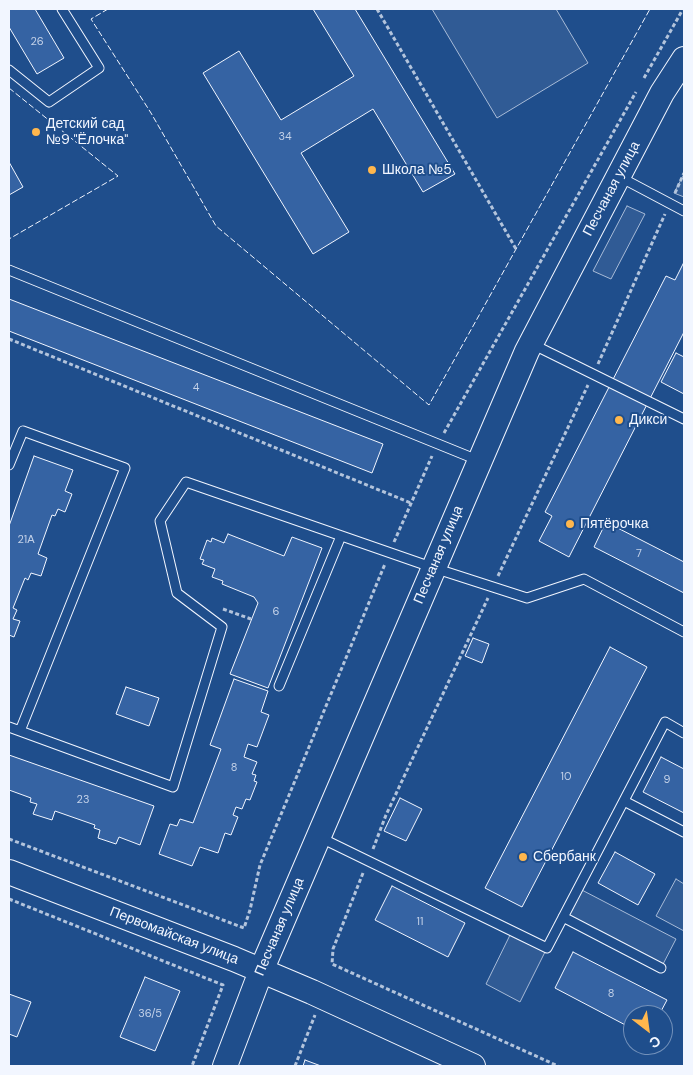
<!DOCTYPE html>
<html>
<head>
<meta charset="utf-8">
<style>
  body { margin:0 }
  #map { position:relative; width:693px; height:1075px; overflow:hidden; background:#1f4e8c; font-family:"DM Sans",sans-serif }
  canvas { display:block }
  .frame { position:absolute; inset:0; border:10px solid #f2f6ff; pointer-events:none }
  .north { position:absolute; left:623px; top:1005px; width:50px; height:50px; box-sizing:border-box; background:#1f4e8c; border:1px solid #7391ba; border-radius:50%; rotate:150deg; font-size:14px; font-weight:700; line-height:20px; text-align:center; color:#f2f6ff }
  .north::after { content:''; display:block; margin:auto; width:18px; height:22px; background:#ffb74d; clip-path:polygon(50% 0,100% 100%,50% 72%,0 100%) }
</style>
</head>
<body>
<div id="map">
<canvas width="693" height="1075"></canvas>
<div class="frame"></div>
<div class="north">С</div>
</div>
<script>
const ctx = document.querySelector('canvas').getContext('2d');
ctx.lineJoin = 'round';
function fillPath(path, color) {
  ctx.fillStyle = color;
  ctx.fill(path, 'evenodd');
}
function poly(rows) {
  const path = new Path2D();
  for (const r of rows) {
    path.moveTo(r[0], r[1]);
    for (let i = 2; i < r.length; i += 2) path.lineTo(r[i], r[i + 1]);
  }
  return path;
}
function stroke(path, color, width, dash) {
  ctx.strokeStyle = color;
  ctx.lineWidth = width;
  ctx.lineCap = dash ? 'butt' : 'round';
  ctx.setLineDash(dash || []);
  ctx.stroke(path);
}
function drawText(font, color, halo, rows, align = 'center') {
  ctx.font = font + ' "DM Sans",sans-serif';
  ctx.lineWidth = 4;
  ctx.setLineDash([]);
  ctx.textBaseline = 'middle';
  ctx.strokeStyle = halo;
  ctx.fillStyle = color;
  for (const [text, x, y, turn = 0] of rows) {
    ctx.save();
    ctx.translate(x, y);
    ctx.rotate((+turn || 0) * Math.PI / 180);
    ctx.textAlign = isNaN(turn) ? turn : align;
    if (halo) ctx.strokeText(text, 0, 0);
    ctx.fillText(text, 0, 0);
    ctx.restore();
  }
}
const built = poly([
  [432,9,556,9,588,63,497,118,432,9],
  [684,174,684,197,674,193,684,174],
  [627,206,645,214,611,279,593,271,627,206],
  [676,879,684,884,684,931,656,916,676,879],
  [578,888,676,939,661,968,563,917,578,888],
  [512,931,547,948,520,1002,486,984,512,931]
]);
fillPath(built, '#305b95');
stroke(built, '#a8bbd7', 1);
const building = poly([
  [9,9,35,9,64,58,37,74,9,27,9,9],
  [313,9,355,9,455,174,423,192,373,109,301,153,349,232,313,254,203,73,239,51,281,120,354,76,313,9],
  [9,162,23,187,9,195,9,162],
  [684,262,684,332,569,557,539,541,552,516,545,512,666,276,675,280,684,262],
  [9,299,383,444,372,473,9,331,9,299],
  [676,353,684,357,684,394,661,382,676,353],
  [34,456,73,470,65,491,72,494,65,512,58,509,55,516,52,515,38,554,47,558,41,576,31,573,28,580,25,578,13,608,17,610,13,619,20,621,14,637,9,635,9,526,34,456],
  [606,522,684,562,684,593,594,547,606,522],
  [228,534,284,556,292,537,322,548,268,688,230,674,258,603,254,597,222,584,223,581,212,577,215,569,202,564,204,560,200,559,207,540,211,542,212,538,224,543,228,534],
  [473,638,489,644,482,663,465,656,473,638],
  [610,647,647,667,522,907,485,888,610,647],
  [234,679,268,691,261,712,269,715,257,747,248,744,244,757,257,762,252,774,256,775,254,781,257,782,250,800,246,799,242,809,236,807,233,815,238,817,231,835,225,833,218,853,200,847,192,866,159,854,170,824,177,826,180,819,193,823,221,749,210,745,234,679],
  [126,687,159,698,149,726,116,714,126,687],
  [9,755,154,806,140,845,119,837,116,844,98,838,100,830,94,828,95,825,55,811,52,820,33,814,37,804,30,802,31,798,9,790,9,755],
  [661,757,684,769,684,813,643,792,661,757],
  [400,798,422,809,406,841,384,831,400,798],
  [615,852,655,874,638,905,598,883,615,852],
  [392,886,465,923,448,957,375,920,392,886],
  [573,952,667,1000,659,1015,633,1015,633,1029,555,988,573,952],
  [145,977,180,991,155,1051,120,1037,145,977],
  [9,994,31,1002,17,1037,9,1034,9,994],
  [305,1060,321,1066,303,1066,305,1060]
]);
fillPath(building, '#3563a3');
stroke(building, '#f2f6ff', 1);
const lane = poly([
  [9,70,49,102,99,68,62,9],
  [618,176,684,211],
  [9,270,480,461],
  [532,344,684,419],
  [9,465,23,431,125,468,20,731],
  [279,686,341,536],
  [9,727,173,787,222,627,177,593,160,521,186,482,434,568,527,598,584,579,684,632],
  [624,801,684,832],
  [319,837,547,948,665,722,684,733],
  [563,917,661,968]
]);
const secondary = poly([
  [9,872,234,959,312,992,473,1066],
  [225,1066,261,971,527,351,662,93,684,59]
]);
stroke(lane, '#f2f6ff', 11);
stroke(secondary, '#f2f6ff', 26);
stroke(poly([
  [377,9,516,249],
  [644,78,683,9],
  [675,193,684,173],
  [9,339,411,503],
  [598,364,665,214],
  [444,433,636,92],
  [394,542,432,456],
  [498,576,588,385],
  [223,609,251,619],
  [9,839,244,928,250,910,260,865,385,564],
  [373,849,386,815,488,598],
  [363,873,333,949,332,964,558,1066],
  [9,899,223,985,192,1066],
  [295,1066,315,1015]
]), '#b3c4dc', 3, [4, 2.5]);
stroke(lane, '#1f4e8c', 9);
stroke(secondary, '#1f4e8c', 24);
stroke(poly([
  [108,9,91,19,151,113,216,226,429,405,650,9],
  [9,88,118,176,9,239]
]), '#f2f6ff', 1, [6, 2.5]);
for (const [x, y, r, color] of [
  [36,132,5,"#ffb74d"],
  [372,170,5,"#ffb74d"],
  [619,420,5,"#ffb74d"],
  [570,524,5,"#ffb74d"],
  [523,857,5,"#ffb74d"]
]) {
  const dot = new Path2D();
  dot.arc(x, y, r, 0, 2 * Math.PI);
  ctx.fillStyle = color;
  ctx.fill(dot);
  stroke(dot, '#1f4e8c', 2);
}
drawText('11px', '#c3d1e8', null, [
  ["26",37,42],
  ["34",285,137],
  ["4",196,388],
  ["21А",26,540],
  ["7",639,554],
  ["6",276,612],
  ["8",234,768],
  ["10",566,777],
  ["9",667,780],
  ["23",83,800],
  ["11",420,922],
  ["8",611,994],
  ["36/5",150,1014]
]);
drawText('14px', '#f2f6ff', '#1f4e8c', [
  ["Детский сад",46,124],
  ["№9 \"Ёлочка\"",46,140],
  ["Школа №5",382,170],
  ["Дикси",629,420],
  ["Пятёрочка",580,524],
  ["Сбербанк",533,857]
], 'left');
drawText('14px', '#f2f6ff', '#1f4e8c', [
  ["Песчаная улица",612,189,-62],
  ["Песчаная улица",439,555,-67],
  ["Песчаная улица",280,927,-67],
  ["Первомайская улица",174,936,21]
]);
</script>
</body>
</html>
